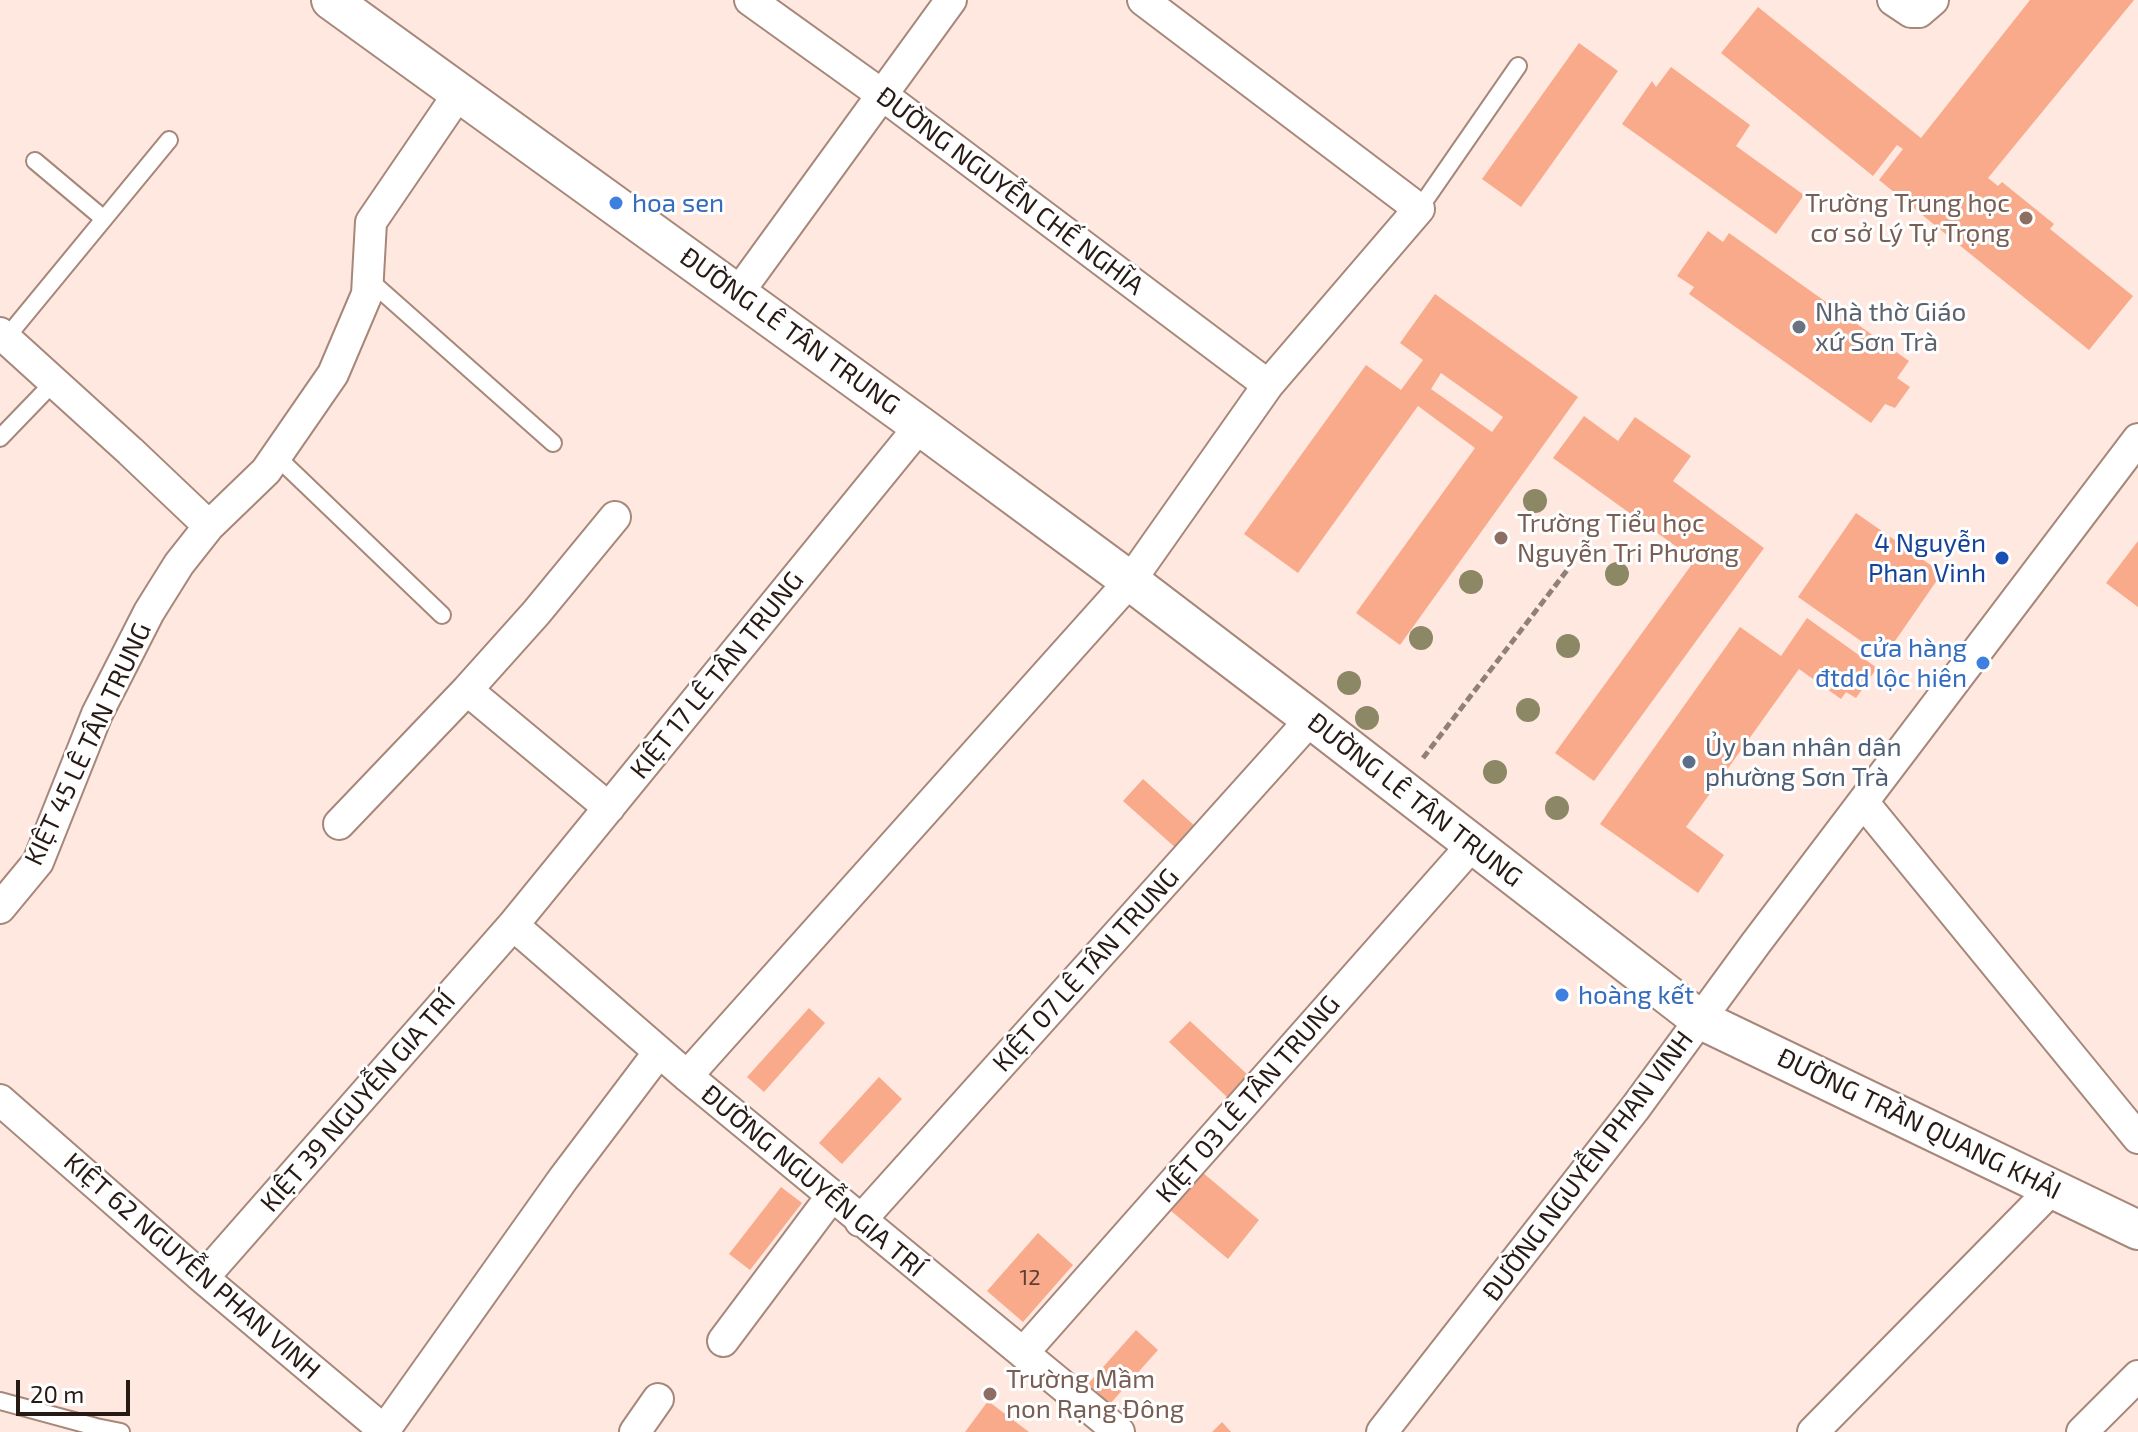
<!DOCTYPE html>
<html>
<head>
<meta charset="utf-8">
<style>
  body { margin:0 }
  #map { position:relative; width:2138px; height:1432px; overflow:hidden; background:#fee8df; font-family:"Exo 2",sans-serif }
  canvas { display:block }
  .scale { position:absolute; left:16px; top:1380px; width:114px; height:36px; box-sizing:border-box; border:4px solid #271a15; border-top:0; padding-left:10px; font-size:24px; line-height:28px; white-space:nowrap; color:#271a15; -webkit-text-stroke:6px #fff; paint-order:stroke }
</style>
</head>
<body>
<div id="map">
<canvas width="2138" height="1432"></canvas>
<div class="scale">20 m</div>
</div>
<script>
const ctx = document.querySelector('canvas').getContext('2d');
ctx.lineJoin = 'round';
function fillPath(path, color) {
  ctx.fillStyle = color;
  ctx.fill(path, 'evenodd');
}
function poly(rows) {
  const path = new Path2D();
  for (const r of rows) {
    path.moveTo(r[0], r[1]);
    for (let i = 2; i < r.length; i += 2) path.lineTo(r[i], r[i + 1]);
  }
  return path;
}
function stroke(path, color, width, dash) {
  ctx.strokeStyle = color;
  ctx.lineWidth = width;
  ctx.lineCap = dash ? 'butt' : 'round';
  ctx.setLineDash(dash || []);
  ctx.stroke(path);
}
function drawText(font, color, halo, rows, align = 'center') {
  ctx.font = font + ' "Exo 2",sans-serif';
  ctx.lineWidth = 6;
  ctx.setLineDash([]);
  ctx.textBaseline = 'middle';
  ctx.strokeStyle = halo;
  ctx.fillStyle = color;
  for (const [text, x, y, turn = 0] of rows) {
    ctx.save();
    ctx.translate(x, y);
    ctx.rotate((+turn || 0) * Math.PI / 180);
    ctx.textAlign = isNaN(turn) ? turn : align;
    if (halo) ctx.strokeText(text, 0, 0);
    ctx.fillText(text, 0, 0);
    ctx.restore();
  }
}
fillPath(poly([
  [2030,0,2134,0,1988,178,1998,186,2002,182,2054,224,2050,229,2133,296,2089,350,1879,180,1903,149,1897,145,1873,176,1721,53,1758,7,1921,138],
  [1579,43,1618,71,1521,207,1482,179],
  [1671,67,1750,125,1736,146,1804,195,1776,234,1622,124,1652,81,1656,87],
  [1708,231,1723,242,1729,233,1909,361,1897,378,1910,387,1895,408,1885,404,1871,423,1689,294,1694,287,1677,276],
  [1435,294,1578,397,1400,645,1356,613,1475,448,1418,406,1298,573,1244,534,1366,365,1401,390,1423,360,1400,343],
  [1441,373,1503,417,1492,432,1431,389],
  [1584,416,1618,441,1635,417,1691,456,1673,481,1764,548,1594,781,1555,753,1695,560,1553,458],
  [1856,513,1942,573,1884,657,1798,597],
  [2138,541,2138,607,2106,583],
  [1807,618,1877,668,1856,698,1846,692,1841,699,1799,669,1686,827,1724,855,1698,893,1600,824,1740,627,1781,656],
  [1143,779,1196,827,1177,849,1123,801],
  [809,1008,825,1023,764,1092,747,1077],
  [1190,1021,1249,1076,1228,1098,1169,1042],
  [879,1077,902,1099,842,1164,819,1143],
  [1202,1172,1259,1220,1228,1259,1170,1210],
  [781,1187,802,1203,750,1270,729,1254],
  [1038,1233,1073,1265,1023,1322,987,1291],
  [1136,1330,1158,1350,1110,1404,1088,1384],
  [988,1401,1029,1432,965,1432],
  [1222,1422,1231,1432,1212,1432]
]), '#f9aa8b');
const service = poly([
  [35,161,104,219],
  [1419,209,1518,66],
  [368,279,553,443],
  [6,338,169,140],
  [0,438,54,382],
  [276,456,442,615],
  [0,1401,96,1427,121,1432]
]);
const minor = poly([
  [750,0,881,94,1268,385],
  [1893,0,1911,12,1919,12,1933,0],
  [738,293,951,0],
  [0,333,130,451,209,526],
  [467,690,609,808],
  [1863,802,2138,1138],
  [339,824,467,690,536,613,615,517],
  [0,908,38,862,97,714,149,612,179,564,209,526,266,471,333,374,367,294,371,222,459,93],
  [513,925,687,1076,1119,1432],
  [687,1076,1130,581,1268,385,1419,209,1143,0],
  [0,1100,203,1278,386,1432],
  [860,1221,1311,719],
  [203,1278,513,925,920,426],
  [723,1341,831,1197],
  [1023,1353,1473,844],
  [384,1431,563,1179,659,1052],
  [635,1432,658,1399],
  [1382,1432,1636,1107,1756,943,2138,439],
  [1813,1432,2053,1188],
  [2082,1432,2138,1376]
]);
const tertiary = poly([
  [331,0,920,426,1130,581,1311,719,1699,1019,2138,1230]
]);
stroke(service, '#a7877a', 20);
stroke(minor, '#a7877a', 34);
stroke(tertiary, '#a7877a', 42);
stroke(poly([
  [1423,758,1578,556]
]), '#918079', 5, [8, 4]);
stroke(service, '#fff', 16);
stroke(minor, '#fff', 30);
stroke(tertiary, '#fff', 38);
ctx.fillStyle = '#8c8764';
for (const [x, y] of [
  [1535,501],
  [1617,574],
  [1471,582],
  [1421,638],
  [1568,646],
  [1349,683],
  [1528,710],
  [1367,718],
  [1495,772],
  [1557,808]
]) {
  ctx.beginPath();
  ctx.arc(x, y, 12, 0, 2 * Math.PI);
  ctx.fill();
}
for (const [x, y, r, color] of [
  [616,203,8,"#3f7fe0"],
  [2026,218,8,"#8d6e63"],
  [1799,327,8,"#6b7280"],
  [1501,538,8,"#8d6e63"],
  [2002,558,8,"#1a4fb4"],
  [1983,663,8,"#3f7fe0"],
  [1689,762,8,"#5c6f8a"],
  [1562,995,8,"#3f7fe0"],
  [990,1394,8,"#8d6e63"]
]) {
  const dot = new Path2D();
  dot.arc(x, y, r, 0, 2 * Math.PI);
  ctx.fillStyle = color;
  ctx.fill(dot);
  stroke(dot, '#fff', 3);
}
drawText('22px', '#5c3e32', null, [
  ["12",1030,1278]
]);
drawText('26px', '#271a15', '#fff', [
  ["ĐƯỜNG NGUYỄN CHẾ NGHĨA",1010,191,37],
  ["ĐƯỜNG LÊ TÂN TRUNG",790,331,36],
  ["KIỆT 17 LÊ TÂN TRUNG",717,675,-51],
  ["KIỆT 45 LÊ TÂN TRUNG",88,744,-65],
  ["ĐƯỜNG LÊ TÂN TRUNG",1415,800,38],
  ["KIỆT 07 LÊ TÂN TRUNG",1086,970,-48],
  ["KIỆT 03 LÊ TÂN TRUNG",1248,1099,-49],
  ["KIỆT 39 NGUYỄN GIA TRÍ",358,1102,-49],
  ["ĐƯỜNG TRẦN QUANG KHẢI",1919,1124,26],
  ["ĐƯỜNG NGUYỄN PHAN VINH",1588,1166,-53],
  ["ĐƯỜNG NGUYỄN GIA TRÍ",813,1181,40],
  ["KIỆT 62 NGUYỄN PHAN VINH",192,1266,41]
]);
drawText('26px', '#366cbe', '#fff', [
  ["hoa sen",632,203],
  ["cửa hàng",1967,648,"right"],
  ["đtdd lộc hiên",1967,678,"right"],
  ["hoàng kết",1578,995]
], 'left');
drawText('26px', '#785e54', '#fff', [
  ["Trường Trung học",2010,203,"right"],
  ["cơ sở Lý Tự Trọng",2010,233,"right"],
  ["Trường Tiểu học",1517,523],
  ["Nguyễn Tri Phương",1517,553],
  ["Trường Mầm",1006,1379],
  ["non Rạng Đông",1006,1409]
], 'left');
drawText('26px', '#5b616d', '#fff', [
  ["Nhà thờ Giáo",1815,312],
  ["xứ Sơn Trà",1815,342]
], 'left');
drawText('26px', '#164399', '#fff', [
  ["4 Nguyễn",1986,543],
  ["Phan Vinh",1986,573]
], 'right');
drawText('26px', '#4e5e75', '#fff', [
  ["Ủy ban nhân dân",1705,747],
  ["phường Sơn Trà",1705,777]
], 'left');
</script>
</body>
</html>
